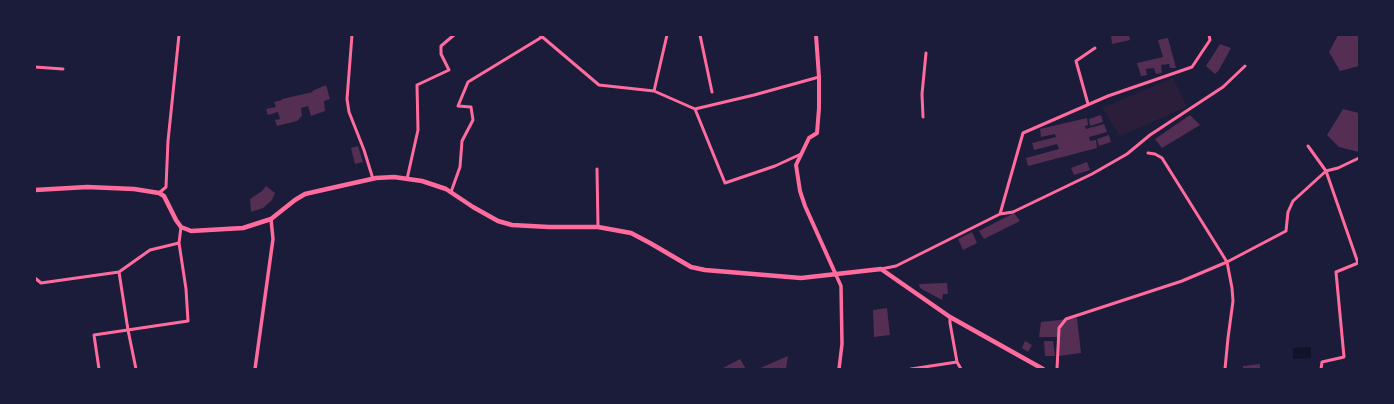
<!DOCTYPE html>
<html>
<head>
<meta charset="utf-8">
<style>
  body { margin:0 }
  #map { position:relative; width:1394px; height:404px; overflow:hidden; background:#1b1b3a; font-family:Lato,sans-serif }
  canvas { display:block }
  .frame { position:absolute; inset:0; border:36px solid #1b1b3a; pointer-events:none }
</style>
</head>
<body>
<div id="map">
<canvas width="1394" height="404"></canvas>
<div class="frame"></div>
</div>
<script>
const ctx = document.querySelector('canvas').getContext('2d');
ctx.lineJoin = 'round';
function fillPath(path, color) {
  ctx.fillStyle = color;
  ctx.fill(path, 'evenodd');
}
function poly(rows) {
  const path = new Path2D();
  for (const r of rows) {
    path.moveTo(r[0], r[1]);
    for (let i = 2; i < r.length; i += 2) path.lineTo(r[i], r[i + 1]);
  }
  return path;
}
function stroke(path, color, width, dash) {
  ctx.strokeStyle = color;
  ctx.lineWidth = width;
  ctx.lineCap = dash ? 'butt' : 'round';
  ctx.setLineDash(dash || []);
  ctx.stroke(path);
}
fillPath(poly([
  [1173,78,1187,107,1120,136,1102,108]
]), '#2a1e3b');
fillPath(poly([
  [1311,347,1311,358,1293,359,1293,348]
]), '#12122b');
fillPath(poly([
  [1111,35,1129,35,1130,40,1112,44],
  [1338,35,1359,35,1359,66,1340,71,1329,52],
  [1168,38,1176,68,1170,68,1169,64,1161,65,1162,73,1156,74,1154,68,1146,69,1147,75,1141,76,1137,63,1163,57,1158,40],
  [1220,44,1231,48,1219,70,1215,74,1206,66],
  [326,85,330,99,324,101,325,111,311,116,308,106,301,108,302,116,297,121,277,126,275,120,280,119,278,112,268,115,266,109,276,107,274,102,282,100,282,99,313,92,312,91],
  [1343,109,1359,113,1359,152,1339,147,1327,135],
  [1101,115,1103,122,1090,126,1089,119],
  [1190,115,1200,125,1162,148,1155,139],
  [1087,118,1088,125,1085,126,1086,129,1104,124,1107,132,1089,137,1090,141,1096,140,1097,148,1028,166,1026,158,1059,149,1057,144,1034,150,1032,143,1056,137,1055,134,1041,137,1040,129],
  [1109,135,1111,142,1099,146,1097,139],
  [358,146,363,162,355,164,351,148],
  [1087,162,1090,170,1074,175,1071,168],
  [266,186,275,193,272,200,263,208,251,212,250,199,262,191],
  [1014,213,1020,221,984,239,979,231],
  [972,232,977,243,963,250,958,239],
  [947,283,948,294,943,294,942,300,920,288,919,284],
  [887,308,890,335,874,337,873,310],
  [1077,318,1081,353,1059,356,1057,337,1039,337,1041,322],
  [1025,341,1032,345,1028,352,1022,348],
  [1044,341,1053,341,1055,356,1045,356],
  [788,356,786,369,758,369],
  [740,359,746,369,721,369],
  [1260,364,1260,369,1243,369,1243,366]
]), '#542f53');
stroke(poly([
  [352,35,347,99,349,112,364,150,373,179],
  [540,35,599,85,654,91,695,109,754,95,819,77],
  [700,35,712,92],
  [35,67,63,69],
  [654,91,667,35],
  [1088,104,1076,61,1095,48],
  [695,109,725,183,775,166,801,154],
  [923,117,922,94,926,53],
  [1308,146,1326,171,1358,263,1336,272,1344,357,1322,362,1321,369],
  [1148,153,1155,154,1162,158,1227,262,1286,231,1288,212,1293,201,1326,171,1338,168,1359,158],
  [597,169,598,227],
  [407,179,418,130,417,85,449,70,441,54,441,46,454,35],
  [451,192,460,167,462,141,473,120,471,107,458,106,468,82,542,37],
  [159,193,166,187,168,141,179,35],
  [1000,214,1013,212,1092,174,1127,154,1150,135,1223,87,1245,66],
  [881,269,896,266,1000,214,1023,133,1108,96,1192,67,1210,40,1209,35],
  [119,272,128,330,136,369],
  [35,278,41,283,119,272,150,250,179,243],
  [957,362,961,369],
  [99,369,94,335,188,321,186,289,179,243,181,227],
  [911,369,957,362,950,323,950,317],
  [1057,369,1059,328,1066,319,1182,281,1227,262,1232,288,1233,301,1228,338,1225,369]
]), '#ff6b9d', 3);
stroke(poly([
  [836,275,841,286,842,344,839,369],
  [255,369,273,239,271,219]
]), '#ff6b9d', 3.5);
stroke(poly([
  [816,35,819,77,819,108,817,133,809,138,796,165,800,191,805,206,836,275]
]), '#ff6b9d', 4);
stroke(poly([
  [35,190,87,187,134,189,159,193,164,196,176,220,181,227,191,231,243,228,271,219,295,200,305,194,327,189,376,178,394,177,422,181,446,189,473,207,498,221,512,225,549,227,598,227,631,233,650,243,691,267,705,270,801,278,881,269,950,317,1043,369]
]), '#ff6b9d', 4.5);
</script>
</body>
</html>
